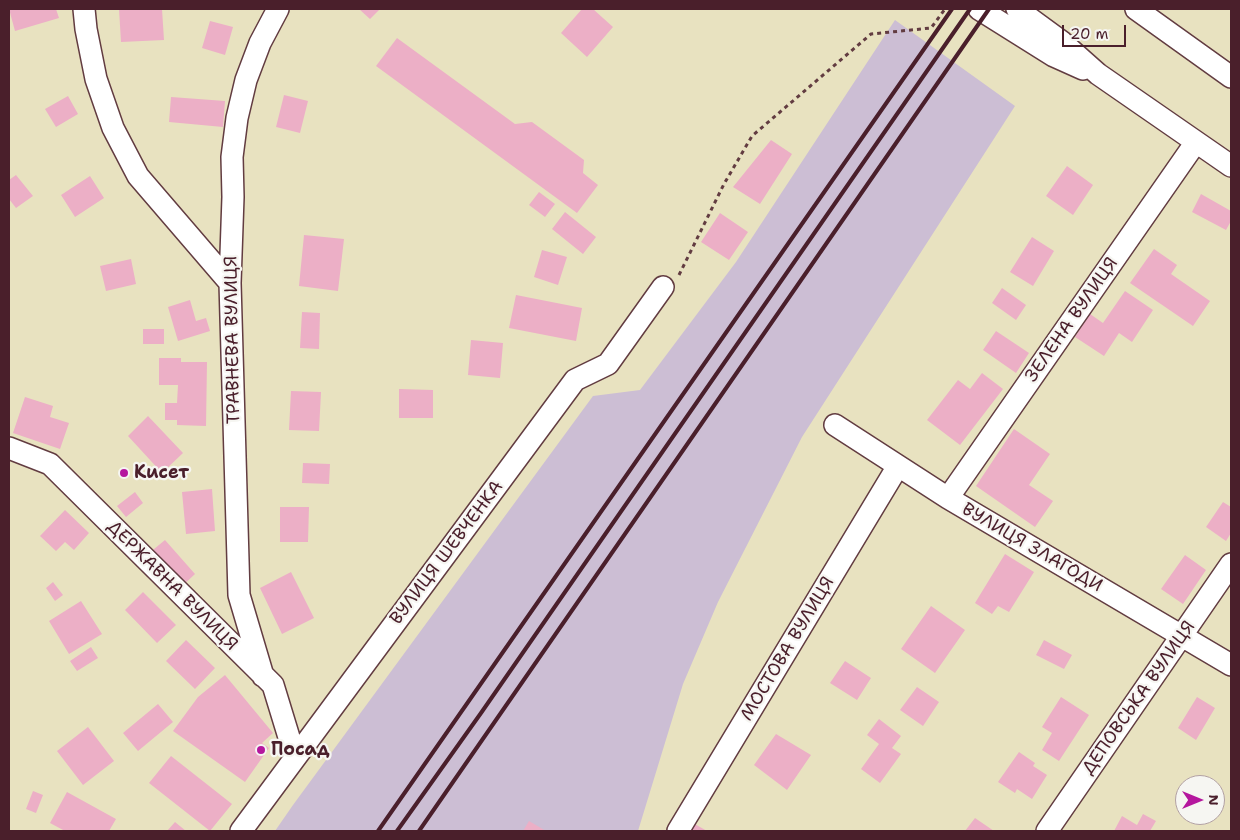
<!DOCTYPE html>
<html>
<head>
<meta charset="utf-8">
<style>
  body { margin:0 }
  #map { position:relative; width:1240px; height:840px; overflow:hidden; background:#e8e2c0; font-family:"Shantell Sans",sans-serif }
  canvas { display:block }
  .frame { position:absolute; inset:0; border:10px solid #4a1f2b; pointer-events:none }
  .north { position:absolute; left:1175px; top:775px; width:50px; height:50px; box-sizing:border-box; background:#f6f6f2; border:1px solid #b1a0a2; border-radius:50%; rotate:90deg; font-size:14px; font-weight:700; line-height:20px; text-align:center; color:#4a1f2b }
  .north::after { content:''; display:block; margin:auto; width:18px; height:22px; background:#b5179e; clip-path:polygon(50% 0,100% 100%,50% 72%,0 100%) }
  .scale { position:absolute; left:1062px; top:25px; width:64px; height:22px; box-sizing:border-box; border:2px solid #4a1f2b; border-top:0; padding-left:6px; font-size:15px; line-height:18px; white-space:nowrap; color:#4a1f2b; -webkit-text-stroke:4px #f6f6f2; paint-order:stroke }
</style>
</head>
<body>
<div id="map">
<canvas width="1240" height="840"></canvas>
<div class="frame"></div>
<div class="north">N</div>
<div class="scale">20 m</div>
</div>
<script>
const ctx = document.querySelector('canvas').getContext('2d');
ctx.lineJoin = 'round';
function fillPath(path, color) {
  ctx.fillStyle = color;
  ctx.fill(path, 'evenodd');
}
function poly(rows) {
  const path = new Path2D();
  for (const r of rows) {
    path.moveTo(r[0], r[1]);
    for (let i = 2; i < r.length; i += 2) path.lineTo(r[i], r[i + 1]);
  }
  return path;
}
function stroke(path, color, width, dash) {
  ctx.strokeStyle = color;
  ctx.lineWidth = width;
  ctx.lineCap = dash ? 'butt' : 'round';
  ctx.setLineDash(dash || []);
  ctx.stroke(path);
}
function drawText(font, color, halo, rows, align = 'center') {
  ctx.font = font + ' "Shantell Sans",sans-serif';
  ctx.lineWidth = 4.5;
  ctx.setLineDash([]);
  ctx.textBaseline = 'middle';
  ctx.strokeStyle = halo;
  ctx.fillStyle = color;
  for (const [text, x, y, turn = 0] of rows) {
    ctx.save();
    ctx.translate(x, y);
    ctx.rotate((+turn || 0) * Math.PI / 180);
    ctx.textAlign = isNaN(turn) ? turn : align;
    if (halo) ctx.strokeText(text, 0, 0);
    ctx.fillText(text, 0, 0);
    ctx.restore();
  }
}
fillPath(poly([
  [895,20,1015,106,802,437,718,602,683,684,638,831,275,831,293,805,593,396,640,390,736,262]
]), '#ccbed4');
fillPath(poly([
  [9,9,56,9,59,18,15,31],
  [119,9,162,9,164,40,121,42],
  [359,9,380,9,370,19],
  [582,9,593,9,613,27,587,57,561,33],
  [210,21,233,27,225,55,202,48],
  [397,38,515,124,532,122,584,160,583,173,598,185,577,213,376,66],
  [284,95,308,101,300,133,276,127],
  [68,96,78,114,56,127,45,109],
  [171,97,225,101,223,127,169,122],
  [771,140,792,154,760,204,733,187],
  [1067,166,1093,185,1073,215,1046,196],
  [16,175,33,196,16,208,9,199,9,180],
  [90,176,104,198,75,217,61,195],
  [539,192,555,204,545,217,529,205],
  [1201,194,1231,211,1231,221,1226,230,1192,212],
  [565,212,596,237,583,254,552,229],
  [720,213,748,232,729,260,701,242],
  [304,235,344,239,338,291,299,286],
  [1032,237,1054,251,1033,286,1010,272],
  [1154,249,1177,265,1171,274,1210,301,1193,326,1130,283],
  [542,250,567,257,558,285,534,277],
  [131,259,136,284,106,291,100,266],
  [1002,288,1026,305,1016,320,992,303],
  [1125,291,1153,310,1132,342,1119,333,1104,356,1075,337,1090,314,1103,323],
  [516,295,582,308,576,341,509,328],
  [190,300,196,321,206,318,210,331,178,341,168,307],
  [302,312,320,313,319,349,300,348],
  [143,329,164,329,164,344,143,344],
  [996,331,1029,353,1016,373,983,350],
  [471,340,503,343,500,378,468,375],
  [159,358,181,358,181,362,207,362,206,426,177,425,177,420,165,420,165,403,177,403,178,385,159,385],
  [982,373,1003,389,960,445,927,420,958,380,970,389],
  [399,389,433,390,433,418,399,418],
  [291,391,321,392,319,431,289,430],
  [25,397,53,406,50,417,69,423,60,449,13,433],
  [148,416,183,453,162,473,128,436],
  [1014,429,1050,454,1029,485,1053,501,1035,527,976,486],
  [303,463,330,464,329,484,302,483],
  [212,489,215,531,186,534,182,492],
  [135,492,143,503,126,517,117,506],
  [1223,502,1231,507,1231,533,1226,541,1206,527],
  [280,507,309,507,308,542,280,542],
  [65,510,89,533,74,550,65,542,56,551,40,536],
  [165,540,195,574,179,589,148,554],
  [1005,554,1034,572,1009,612,998,606,992,614,975,603],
  [1185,555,1206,570,1183,604,1161,589],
  [291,572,314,618,282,634,260,588],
  [53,582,63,595,55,601,46,588],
  [143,592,176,625,157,643,125,610],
  [81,601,102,634,69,654,49,621],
  [931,606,965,630,935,673,901,649],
  [186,640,215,668,195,689,166,661],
  [1044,640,1072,655,1064,669,1036,655],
  [91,647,98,658,77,671,70,661],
  [845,661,871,678,857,700,830,683],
  [225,675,273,733,262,743,269,748,245,782,173,731,198,697],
  [917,687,939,702,923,726,900,710],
  [1061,697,1089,715,1059,761,1042,750,1052,733,1042,727],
  [1197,697,1215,708,1196,740,1178,728],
  [158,704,173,722,138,751,123,733],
  [879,719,901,736,892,748,901,754,880,783,861,769,879,744,867,735],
  [88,727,114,761,83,785,57,751],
  [776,734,811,755,787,790,754,765],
  [1019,752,1035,763,1033,766,1047,775,1032,799,1017,789,1015,793,998,782],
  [171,756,232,804,210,831,149,783],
  [33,791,43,795,36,813,26,809],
  [67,792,116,819,109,831,65,831,50,823],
  [1143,814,1156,821,1150,831,1114,831,1122,816,1137,825],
  [975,818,994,831,965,831],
  [529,821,546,831,523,831],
  [175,822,186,831,167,831],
  [693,823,707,831,688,831]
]), '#ecafc6');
const street = poly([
  [84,9,86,29,96,79,113,128,138,176,230,283],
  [979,9,1054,56,1083,69],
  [1017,9,1062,42,1098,74,1231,166],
  [1136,9,1231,77],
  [835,425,948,498,1231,665],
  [9,448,50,464,273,685,295,757],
  [948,498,1196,142],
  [263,676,239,595,230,283,233,197,232,157,237,118,246,80,260,43,278,9],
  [241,831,575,380,608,364,663,287],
  [678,831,898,466],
  [1047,831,1231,564]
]);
stroke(street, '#623c41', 24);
stroke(poly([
  [679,275,724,184,752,136,871,34,931,28,945,9]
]), '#623c41', 3, [4, 4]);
stroke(street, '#fff', 21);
stroke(poly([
  [378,831,952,9],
  [397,831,481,713,970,9],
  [419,831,989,9]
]), '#4a1f2b', 4);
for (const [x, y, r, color] of [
  [124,473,5,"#b5179e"],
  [261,750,5,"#b5179e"]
]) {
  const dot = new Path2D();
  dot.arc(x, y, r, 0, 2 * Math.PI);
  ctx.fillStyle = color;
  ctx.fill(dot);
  stroke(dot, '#f6f6f2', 2);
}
drawText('18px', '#4a1f2b', '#f6f6f2', [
  ["ЗЕЛЕНА ВУЛИЦЯ",1072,320,-55],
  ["ТРАВНЕВА ВУЛИЦЯ",233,340,-91],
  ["ВУЛИЦЯ ЗЛАГОДИ",1032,548,30],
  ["ВУЛИЦЯ ШЕВЧЕНКА",447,553,-53],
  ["ДЕРЖАВНА ВУЛИЦЯ",172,586,45],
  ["МОСТОВА ВУЛИЦЯ",788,649,-59],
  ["ДЕПОВСЬКА ВУЛИЦЯ",1139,698,-55]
]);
drawText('bold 18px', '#4a1f2b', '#f6f6f2', [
  ["Кисет",134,473],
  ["Посад",271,750]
], 'left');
</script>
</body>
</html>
